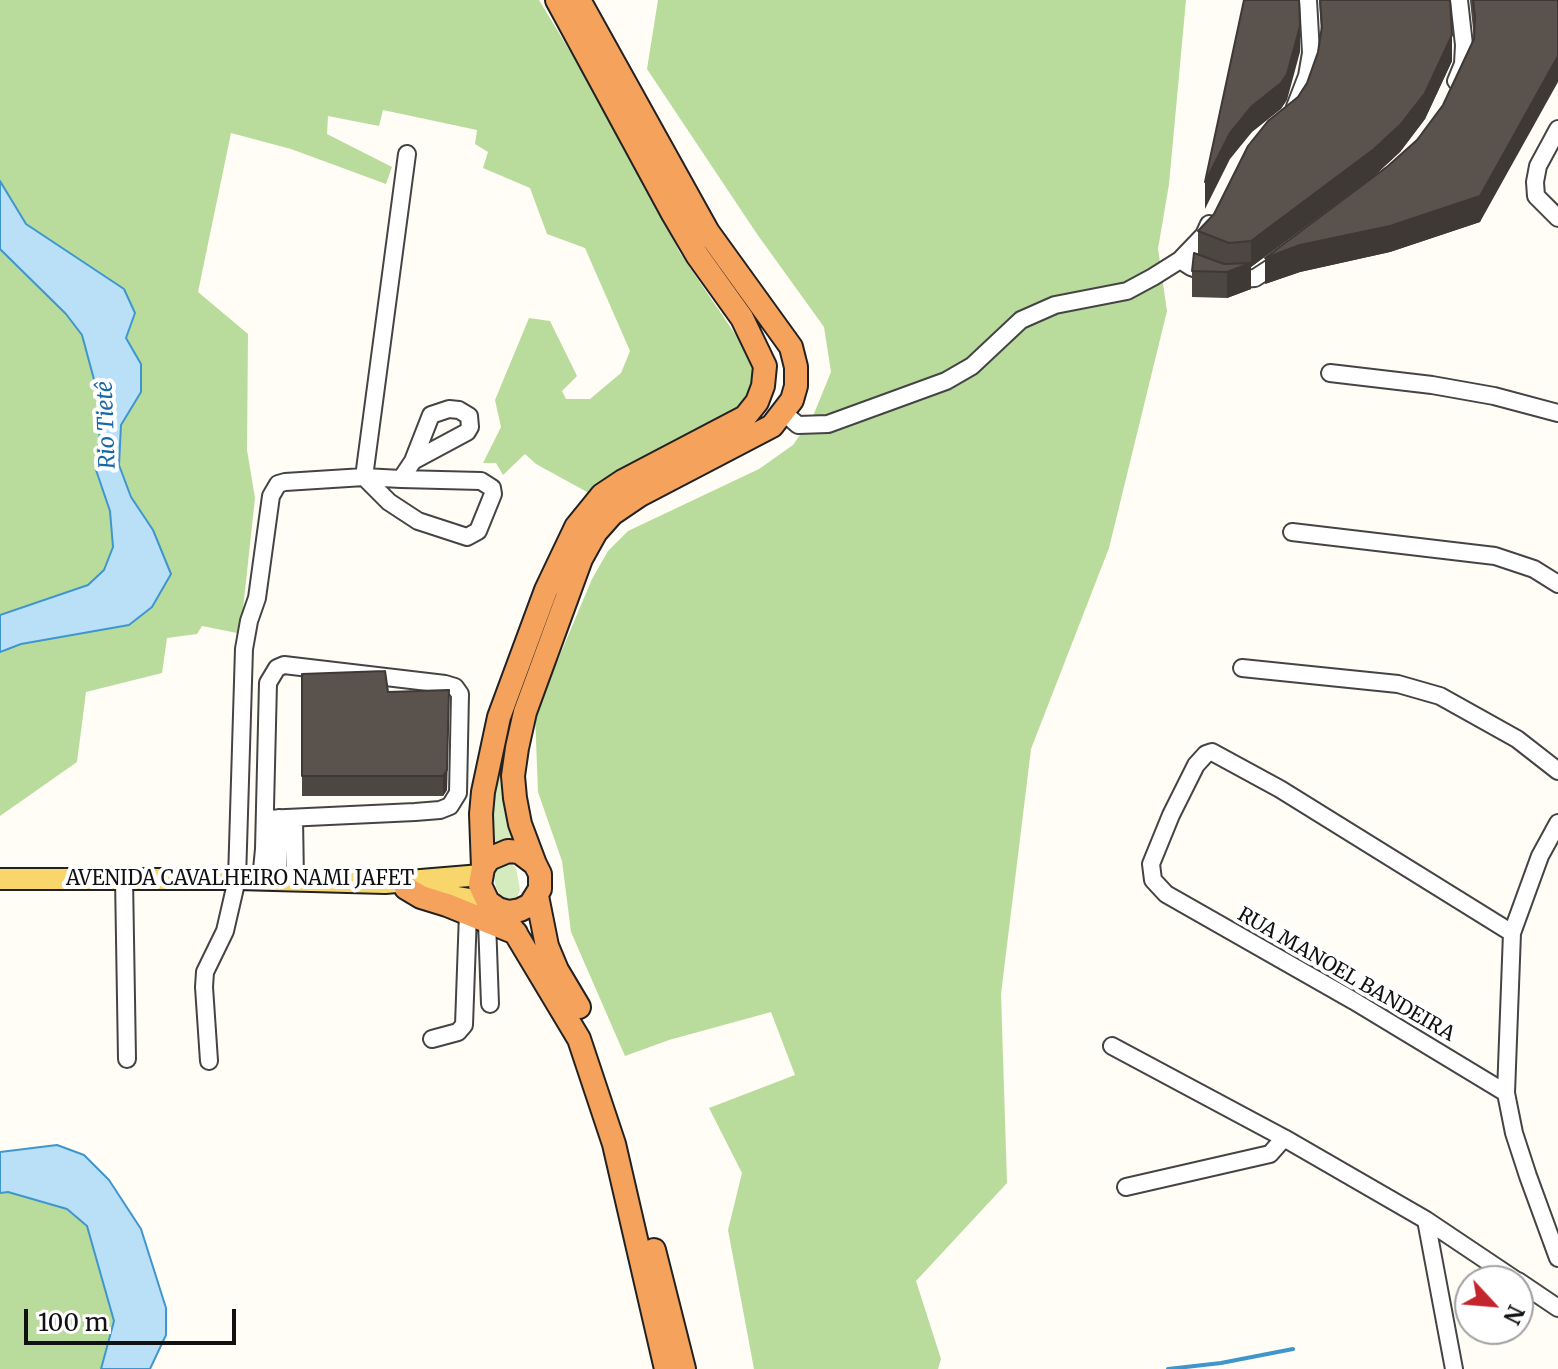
<!DOCTYPE html>
<html>
<head>
<meta charset="utf-8">
<style>
  body { margin:0 }
  #map { position:relative; width:1558px; height:1369px; overflow:hidden; background:#fffdf5; font-family:Merriweather,serif }
  canvas { display:block }
  .north { position:absolute; left:1454px; top:1265px; width:80px; height:80px; box-sizing:border-box; background:#fff; border:2px solid #a0a0a0; border-radius:50%; rotate:116deg; font-size:22px; font-weight:700; line-height:32px; text-align:center; color:#111 }
  .north::after { content:''; display:block; margin:auto; width:28px; height:36px; background:#c4262e; clip-path:polygon(50% 0,100% 100%,50% 72%,0 100%) }
  .scale { position:absolute; left:24px; top:1309px; width:212px; height:36px; box-sizing:border-box; border:4px solid #111; border-top:0; padding-left:10px; font-size:24px; line-height:28px; white-space:nowrap; color:#111; -webkit-text-stroke:6px #fff; paint-order:stroke }
</style>
</head>
<body>
<div id="map">
<canvas width="1558" height="1369"></canvas>
<div class="north">N</div>
<div class="scale">100 m</div>
</div>
<script>
const ctx = document.querySelector('canvas').getContext('2d');
ctx.lineJoin = 'round';
function fillPath(path, color) {
  ctx.fillStyle = color;
  ctx.fill(path, 'evenodd');
}
function poly(rows) {
  const path = new Path2D();
  for (const r of rows) {
    path.moveTo(r[0], r[1]);
    for (let i = 2; i < r.length; i += 2) path.lineTo(r[i], r[i + 1]);
  }
  return path;
}
function stroke(path, color, width, dash) {
  ctx.strokeStyle = color;
  ctx.lineWidth = width;
  ctx.lineCap = dash ? 'butt' : 'round';
  ctx.setLineDash(dash || []);
  ctx.stroke(path);
}
function drawText(font, color, halo, rows, align = 'center') {
  ctx.font = font + ' Merriweather,serif';
  ctx.lineWidth = 8;
  ctx.setLineDash([]);
  ctx.textBaseline = 'middle';
  ctx.strokeStyle = halo;
  ctx.fillStyle = color;
  for (const [text, x, y, turn = 0] of rows) {
    ctx.save();
    ctx.translate(x, y);
    ctx.rotate((+turn || 0) * Math.PI / 180);
    ctx.textAlign = isNaN(turn) ? turn : align;
    if (halo) ctx.strokeText(text, 0, 0);
    ctx.fillText(text, 0, 0);
    ctx.restore();
  }
}
fillPath(poly([
  [513,709,506,742,503,775,518,845,492,846,492,794],
  [509,861,516,868,520,890,515,902,503,902,496,887,493,873,496,864]
]), '#d5ebbd');
fillPath(poly([
  [0,0,539,0,606,111,680,253,746,350,753,367,751,390,745,404,729,417,609,478,589,493,536,464,525,454,503,475,496,463,483,463,501,427,495,400,529,318,550,321,577,376,562,391,566,399,590,399,621,373,630,351,585,248,547,234,530,188,483,168,488,152,475,144,477,130,383,110,379,126,328,116,327,134,392,167,386,184,291,149,231,133,198,292,248,334,247,450,255,498,243,609,237,633,202,626,197,634,167,638,162,673,86,692,77,762,0,816,0,652,171,574,153,530,131,497,119,465,121,425,141,392,141,364,126,338,135,313,124,289,26,224,0,181],
  [658,0,1186,0,1169,184,1158,249,1167,311,1109,548,1031,749,1001,994,1007,1183,916,1281,941,1359,938,1369,754,1369,728,1230,742,1173,709,1108,795,1075,771,1012,669,1040,625,1056,571,932,562,861,538,792,535,714,592,579,608,551,628,531,759,469,793,445,813,416,831,372,824,327,757,234,647,69],
  [0,249,66,314,82,334,102,409,96,470,110,511,113,547,104,570,88,585,0,615],
  [8,1192,67,1209,87,1226,114,1321,101,1369,0,1369,0,1193]
]), '#b9dc9c');
const water = poly([
  [0,181,26,224,124,289,135,313,126,338,141,364,141,392,121,425,119,465,131,497,153,530,171,574,152,607,129,625,21,644,0,652,0,615,88,585,104,570,113,547,110,511,96,470,102,409,82,335,66,314,0,249,0,181],
  [57,1145,84,1155,109,1180,141,1229,166,1308,166,1335,150,1369,101,1369,114,1321,87,1226,67,1209,8,1192,0,1193,0,1152,57,1145]
]);
fillPath(water, '#b9e0f7');
stroke(water, '#3f96cf', 2);
stroke(poly([
  [1168,1369,1221,1363,1293,1349]
]), '#3f96cf', 4);
const minor = poly([
  [1456,81,1463,64,1464,45,1459,0],
  [1295,107,1307,76,1311,53,1308,0],
  [1558,129,1538,166,1535,182,1536,196,1558,218],
  [1180,260,1191,267,1227,280,1255,278,1281,261],
  [1330,373,1432,385,1494,396,1558,413],
  [784,413,798,425,828,424,946,381,972,366,1021,320,1055,305,1127,291,1153,277,1180,260,1204,235,1209,224],
  [364,477,407,154],
  [364,477,389,502,418,521,467,537,478,531,493,494,492,488,481,481,401,479],
  [1292,532,1495,556,1534,569,1558,584],
  [1242,668,1398,684,1440,696,1517,739,1558,771],
  [294,818,295,881],
  [1558,823,1540,856,1512,933,1506,1093,1514,1133,1528,1176,1558,1258],
  [124,878,127,1059],
  [261,880,264,849,268,683,277,668,284,665,445,684,455,687,460,694,458,793,450,806,440,810,415,812,265,819],
  [278,881,279,818],
  [487,921,490,1004],
  [432,1039,458,1032,464,1025,468,913],
  [1112,1046,1284,1138,1426,1220,1517,1281],
  [209,1061,204,987,205,972,225,931,237,879,244,649,249,621,257,598,271,496,278,484,285,482,364,477,401,479,413,461,431,415,449,409,459,410,469,416,470,427,467,432,413,461],
  [1506,1093,1354,1001,1166,894,1153,880,1151,864,1171,815,1196,765,1206,754,1212,752,1280,789,1512,933],
  [1126,1187,1270,1154,1284,1138],
  [1426,1220,1454,1369],
  [1518,1281,1558,1308]
]);
const major = poly([
  [0,879,237,879,385,883,481,875],
  [428,892,488,902]
]);
const highway = poly([
  [535,864,520,824,515,798,513,776,517,748,525,712,581,559,596,532,612,514,640,495,772,426,792,400,796,386,796,367,791,347,708,232,579,0],
  [483,868,481,814,483,792,499,717,546,590,576,527,602,495,623,481,745,417,757,402,763,386,765,366,742,318,697,255,673,214,557,0],
  [406,888,421,897,447,905,516,933],
  [537,896,547,946,557,970,579,1007],
  [498,909,509,912,520,910,530,905,540,889,540,874,535,864,519,852,508,851,489,859,483,868,480,885,488,902,498,909,516,934,579,1039,614,1144,666,1369],
  [654,1250,684,1369]
]);
stroke(minor, '#444', 20);
stroke(major, '#222', 24);
stroke(highway, '#222', 26);
stroke(minor, '#fff', 16);
stroke(major, '#f9d66b', 20);
stroke(highway, '#f5a25d', 22);
fillPath(poly([
  [1319,0,1450,0,1452,61,1425,119,1400,152,1374,176,1251,267,1251,289,1227,298,1192,297,1192,271,1198,255,1198,231,1214,214,1307,83,1318,52,1321,33],
  [1470,0,1558,0,1480,222,1390,252,1300,272,1265,284,1417,140,1443,105,1474,39],
  [302,674,388,692,449,690,447,790,443,796,302,796]
]), '#4d4742');
fillPath(poly([
  [1300,26,1300,52,1287,100,1281,109,1252,132,1230,159,1205,209,1205,182,1230,133,1252,106],
  [1452,35,1452,61,1425,119,1400,152,1374,176,1251,267,1251,241],
  [1558,56,1558,82,1480,222,1390,252,1300,272,1265,284,1265,258],
  [1251,263,1251,289,1227,298,1227,272],
  [449,690,447,790,443,796,443,776]
]), '#3f3936');
const building = poly([
  [1244,0,1299,0,1300,26,1287,74,1281,83,1252,106,1230,133,1205,182,1244,0],
  [1320,0,1450,0,1452,35,1425,93,1400,125,1374,149,1251,241,1229,243,1198,231,1214,214,1248,146,1268,121,1298,97,1307,83,1318,52,1322,26,1320,0],
  [1473,0,1558,0,1558,56,1480,196,1390,226,1300,245,1265,258,1388,166,1417,140,1443,105,1474,39,1475,17,1473,0],
  [1194,253,1224,264,1251,263,1227,272,1192,271,1194,253],
  [385,671,388,692,449,690,447,770,443,776,302,776,302,674,385,671]
]);
fillPath(building, '#5a524d');
stroke(building, '#3f3936', 2);
drawText('20px', '#111', '#fff', [
  ["AVENIDA CAVALHEIRO NAMI JAFET",240,879],
  ["RUA MANOEL BANDEIRA",1346,975,30]
]);
drawText('italic 22px', '#1768a6', '#fff', [
  ["Rio Tietê",107,425,-92]
]);
</script>
</body>
</html>
